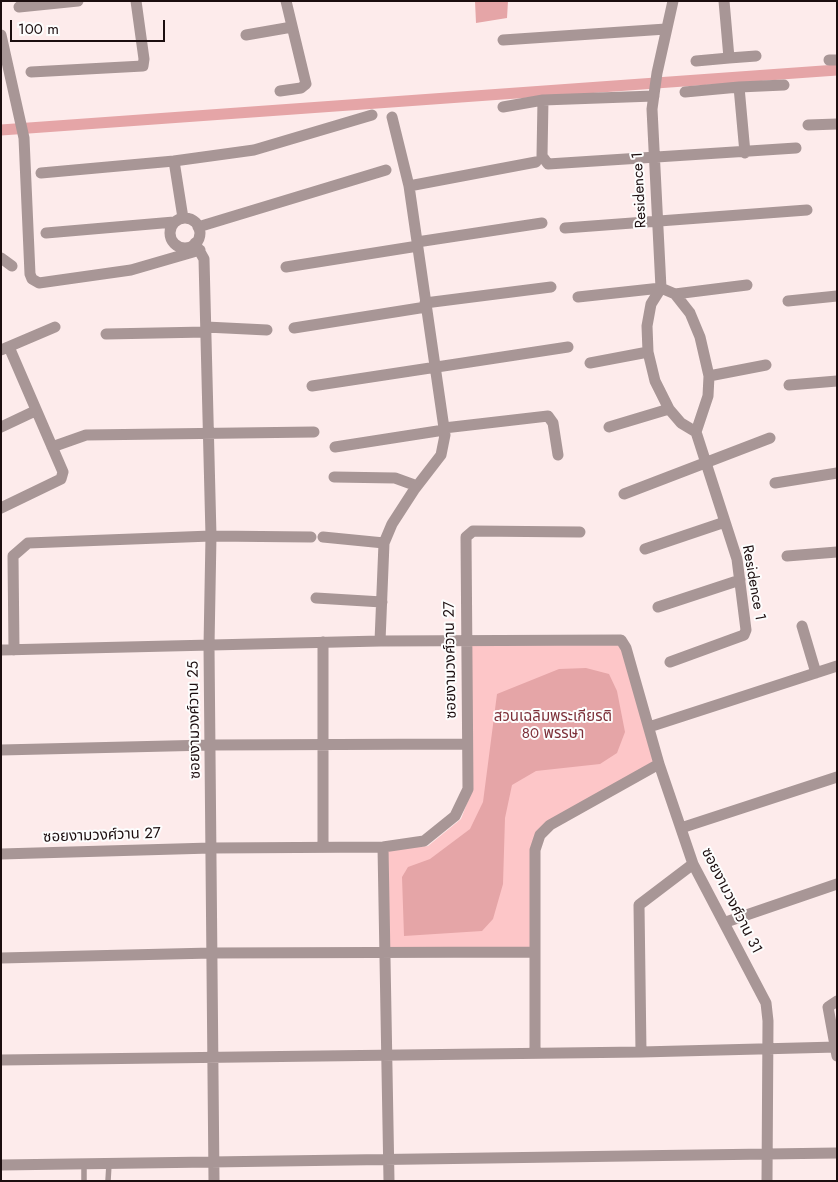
<!DOCTYPE html>
<html>
<head>
<meta charset="utf-8">
<style>
  body { margin:0 }
  #map { position:relative; width:838px; height:1182px; overflow:hidden; background:#fdebeb; font-family:Jost,sans-serif }
  canvas { display:block }
  .frame { position:absolute; inset:0; border:2px solid #1c0e0f; pointer-events:none }
  .scale { position:absolute; left:10px; top:20px; width:155px; height:22px; box-sizing:border-box; border:2px solid #1c0e0f; border-top:0; padding-left:6px; font-size:15px; line-height:18px; white-space:nowrap; color:#1c0e0f; -webkit-text-stroke:4px #fdfdfd; paint-order:stroke }
</style>
</head>
<body>
<div id="map">
<canvas width="838" height="1182"></canvas>
<div class="frame"></div>
<div class="scale">100 m</div>
</div>
<script>
const ctx = document.querySelector('canvas').getContext('2d');
ctx.lineJoin = 'round';
function fillPath(path, color) {
  ctx.fillStyle = color;
  ctx.fill(path, 'evenodd');
}
function poly(rows) {
  const path = new Path2D();
  for (const r of rows) {
    if (r.length === 3) {
      path.moveTo(r[0] + r[2], r[1]);
      path.arc(r[0], r[1], r[2], 0, 2 * Math.PI);
      continue;
    }
    path.moveTo(r[0], r[1]);
    for (let i = 2; i < r.length; i += 2) path.lineTo(r[i], r[i + 1]);
  }
  return path;
}
function stroke(path, color, width, dash) {
  ctx.strokeStyle = color;
  ctx.lineWidth = width;
  ctx.lineCap = dash ? 'butt' : 'round';
  ctx.setLineDash(dash || []);
  ctx.stroke(path);
}
function drawText(font, color, halo, rows, align = 'center') {
  ctx.font = font + ' Jost,"Noto Sans Thai",sans-serif';
  ctx.lineWidth = 4;
  ctx.setLineDash([]);
  ctx.textBaseline = 'middle';
  ctx.strokeStyle = halo;
  ctx.fillStyle = color;
  for (const [text, x, y, turn = 0] of rows) {
    ctx.save();
    ctx.translate(x, y);
    ctx.rotate((+turn || 0) * Math.PI / 180);
    ctx.textAlign = isNaN(turn) ? turn : align;
    if (halo) ctx.strokeText(text, 0, 0);
    ctx.fillText(text, 0, 0);
    ctx.restore();
  }
}
fillPath(poly([
  [621,642,655,762,538,833,532,950,383,950,382,850,428,846,461,819,472,790,470,645]
]), '#fdc6c8');
fillPath(poly([
  [475,1,508,1,507,18,476,23],
  [586,668,609,674,617,691,625,732,617,753,600,764,536,771,512,785,505,818,503,884,493,919,482,931,404,936,402,877,408,867,430,859,470,829,483,802,497,694,559,669]
]), '#e5a5a7');
stroke(poly([
  [1,130,837,70]
]), '#e5a5a7', 11);
stroke(poly([
  [84,1165,84,1181],
  [108,1181,109,1164]
]), '#a89696', 5.5);
stroke(poly([
  [673,1,657,73,652,109,661,288,651,304,647,326,648,352,655,381,669,409,681,423,696,432],
  [19,7,78,1],
  [1,35,24,138,30,274,32,279,39,283,131,270,200,250],
  [246,35,292,27],
  [503,40,666,29],
  [729,58,756,56],
  [829,60,837,60],
  [696,61,729,58,724,1],
  [31,72,143,66,144,59,136,1],
  [280,91,301,88,306,84,286,1],
  [685,92,739,87],
  [543,100,542,156,548,164,796,148],
  [503,107,543,100,654,96],
  [808,125,837,124],
  [745,153,739,87,784,85],
  [174,161,254,150,372,115],
  [41,173,174,161,183,218],
  [409,186,536,162],
  [185,233,15],
  [198,227,386,170],
  [565,228,807,210],
  [46,233,174,222],
  [417,242,542,223],
  [195,243,204,259,211,536,209,646,214,1181],
  [1,258,12,266],
  [286,267,418,246],
  [661,288,675,294,690,313,700,337,709,376,708,396,696,432,737,559,746,630,744,635,670,662],
  [675,294,747,285],
  [578,297,661,288],
  [788,301,837,296],
  [425,303,551,287],
  [206,327,267,330],
  [294,328,426,307],
  [106,334,206,332],
  [1,350,55,327],
  [590,363,648,352],
  [709,376,766,365],
  [789,385,837,381],
  [312,386,568,347],
  [1,427,35,411],
  [609,427,669,409],
  [444,428,548,416,553,423,558,455],
  [52,447,86,435,314,432],
  [335,447,444,430],
  [334,477,395,478,417,486],
  [775,483,837,473],
  [624,494,770,438],
  [1,508,61,479,63,472,9,347],
  [323,537,384,543],
  [645,549,725,522],
  [787,556,837,552],
  [316,598,382,602],
  [658,607,740,580],
  [802,626,816,673],
  [380,641,384,543,392,524,414,490,441,455,445,435,409,186,392,117],
  [323,642,323,847],
  [1,650,380,641,621,640,626,648,659,764,693,864,766,1003,768,1021,767,1181],
  [14,650,13,556,28,543,211,536,311,537],
  [649,727,837,666],
  [1,750,210,745,467,744],
  [681,828,837,777],
  [383,847,389,1181],
  [1,854,211,848,383,847,424,841,455,816,468,789,466,537,473,531,580,532],
  [726,922,837,884],
  [1,958,212,953,534,952],
  [837,1001,828,1007,837,1056],
  [641,1052,639,905,693,864],
  [535,1053,535,850,540,835,550,825,659,764],
  [1,1060,641,1052,837,1047],
  [1,1165,837,1153]
]), '#a89696', 11);
drawText('15px', '#1c0e0f', '#fdfdfd', [
  ["Residence 1",640,190,-93],
  ["Residence 1",753,583,80],
  ["ซอยงามวงศ์วาน 27",451,660,-91],
  ["ซอยงามวงศ์วาน 25",195,720,-91],
  ["ซอยงามวงศ์วาน 27",102,836,-2],
  ["ซอยงามวงศ์วาน 31",731,901,63]
]);
drawText('15px', '#7d3039', '#fdfdfd', [
  ["สวนเฉลิมพระเกียรติ",553,717],
  ["80 พรรษา",553,734]
]);
</script>
</body>
</html>
